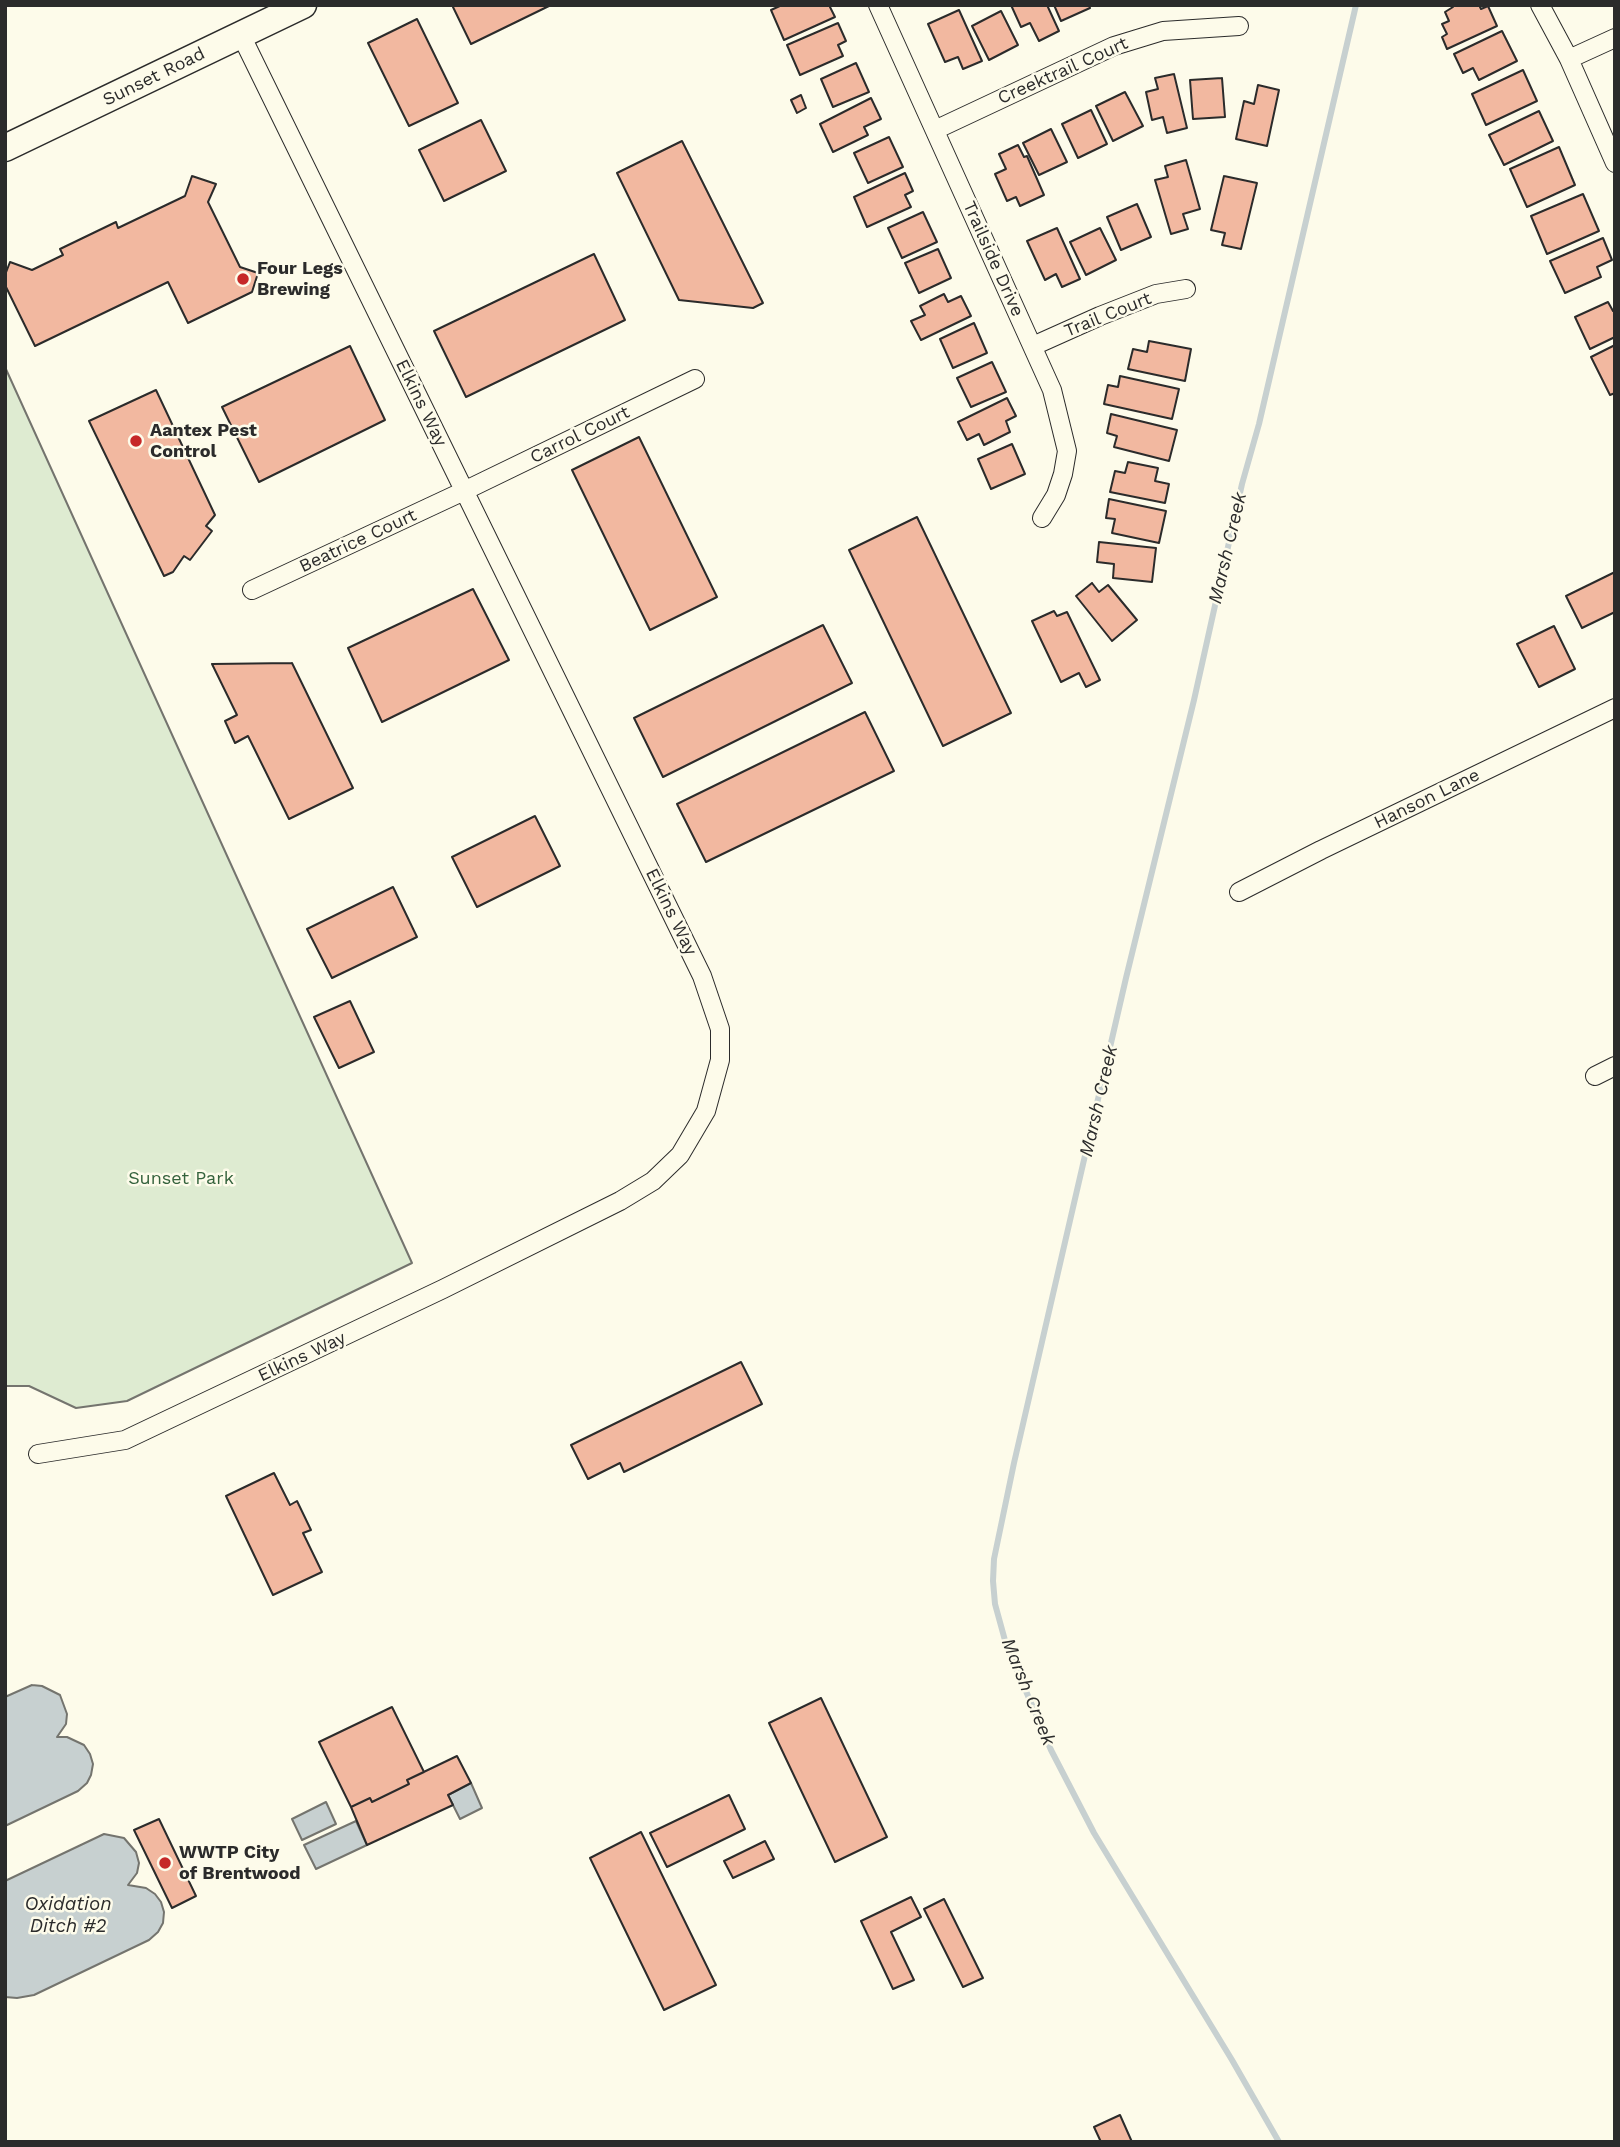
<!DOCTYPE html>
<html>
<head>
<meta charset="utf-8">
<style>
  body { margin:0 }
  #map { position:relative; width:1620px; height:2147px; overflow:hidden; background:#fdfbea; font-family:"Work Sans",sans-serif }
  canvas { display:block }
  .frame { position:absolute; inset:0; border:7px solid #2b2b2b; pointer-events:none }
</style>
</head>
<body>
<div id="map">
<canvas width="1620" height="2147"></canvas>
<div class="frame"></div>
</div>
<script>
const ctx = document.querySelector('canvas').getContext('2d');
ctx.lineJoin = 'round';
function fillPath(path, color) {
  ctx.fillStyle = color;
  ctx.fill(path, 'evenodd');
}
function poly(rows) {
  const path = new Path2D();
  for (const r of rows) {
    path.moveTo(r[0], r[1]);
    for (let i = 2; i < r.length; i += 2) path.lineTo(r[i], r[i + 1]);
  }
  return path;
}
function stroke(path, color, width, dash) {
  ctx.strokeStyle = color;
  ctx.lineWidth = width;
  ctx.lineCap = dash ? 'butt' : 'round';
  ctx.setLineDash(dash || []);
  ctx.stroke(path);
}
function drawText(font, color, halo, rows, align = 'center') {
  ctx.font = font + ' "Work Sans",sans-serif';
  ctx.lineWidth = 5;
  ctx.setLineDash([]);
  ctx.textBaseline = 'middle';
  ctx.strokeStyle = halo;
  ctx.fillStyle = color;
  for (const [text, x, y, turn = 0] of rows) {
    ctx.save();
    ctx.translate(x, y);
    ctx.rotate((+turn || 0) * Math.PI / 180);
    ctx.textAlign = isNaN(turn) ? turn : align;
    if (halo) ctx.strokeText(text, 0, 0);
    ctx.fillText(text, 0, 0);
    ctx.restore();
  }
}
const green = poly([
  [5,367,412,1263,127,1401,76,1408,29,1386,5,1386,5,367]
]);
fillPath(green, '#deebd1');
stroke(green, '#74746e', 2);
const water = poly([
  [32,1685,42,1686,60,1695,67,1714,66,1724,57,1737,67,1737,84,1745,90,1754,93,1764,91,1775,87,1783,78,1791,5,1826,5,1697,32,1685],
  [471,1783,482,1808,460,1819,448,1795,471,1783],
  [326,1802,336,1824,302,1840,292,1819,326,1802],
  [356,1821,367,1845,316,1869,304,1845,356,1821],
  [104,1834,124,1838,136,1852,139,1863,137,1873,128,1885,146,1888,155,1894,161,1902,164,1912,163,1923,158,1932,149,1940,34,1995,17,1998,5,1997,5,1881,104,1834]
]);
fillPath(water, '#c7d0d0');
stroke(water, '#74746e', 2);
stroke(poly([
  [1279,2142,1232,2060,1094,1833,1051,1750,1006,1644,995,1604,993,1581,994,1559,1014,1463,1126,978,1194,700,1242,484,1259,424,1356,5]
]), '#c7d0d0', 6);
const building = poly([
  [452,5,551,5,471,44,452,5],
  [782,5,829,5,835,17,784,40,771,10,782,5],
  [1011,5,1047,5,1059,31,1039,41,1030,23,1021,27,1011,5],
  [1054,5,1089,5,1090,8,1061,21,1054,5],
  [1452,5,1479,5,1481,9,1488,6,1497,26,1447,49,1442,37,1447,34,1442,24,1449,21,1445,12,1453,7,1452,5],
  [959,10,982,61,963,69,958,57,945,62,928,24,959,10],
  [1001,11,1018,45,989,60,972,26,1001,11],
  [417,19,458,103,409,126,368,43,417,19],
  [838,23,846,41,838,45,843,56,800,75,787,45,838,23],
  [1502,31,1517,61,1479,80,1473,68,1463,73,1454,54,1502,31],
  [856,63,869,92,833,107,821,79,856,63],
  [1523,70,1537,101,1486,125,1472,94,1523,70],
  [1174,74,1187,128,1167,133,1163,117,1152,120,1146,92,1158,89,1155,78,1174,74],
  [1222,78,1225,117,1193,119,1190,80,1222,78],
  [1258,85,1279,90,1267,146,1236,139,1244,101,1254,104,1258,85],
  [1125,92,1143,126,1113,141,1096,106,1125,92],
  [801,95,806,108,797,113,791,100,801,95],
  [871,98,881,119,864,127,868,135,833,152,820,124,871,98],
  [1091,110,1107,144,1078,158,1062,124,1091,110],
  [1539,111,1553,141,1504,165,1489,135,1539,111],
  [481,120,506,171,444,201,419,150,481,120],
  [1051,129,1067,162,1039,175,1023,143,1051,129],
  [889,137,903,167,868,183,854,153,889,137],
  [682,141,763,303,753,308,679,300,617,173,682,141],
  [1018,145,1024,157,1027,156,1044,195,1020,206,1016,197,1007,201,995,174,1006,169,999,154,1018,145],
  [1559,147,1575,185,1527,207,1510,169,1559,147],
  [1186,160,1200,209,1183,214,1188,229,1171,234,1155,180,1168,177,1165,166,1186,160],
  [905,173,913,191,905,195,911,207,867,227,854,197,905,173],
  [192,176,216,184,208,202,240,267,258,273,252,292,188,323,168,282,35,346,5,285,5,275,10,262,32,270,63,255,60,249,116,222,118,228,185,196,192,176],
  [1224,176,1257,183,1241,249,1222,245,1225,233,1211,230,1224,176],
  [1583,194,1599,231,1547,254,1531,216,1583,194],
  [1137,204,1151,237,1121,250,1107,217,1137,204],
  [923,212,937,242,902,258,888,228,923,212],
  [1057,228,1080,279,1062,287,1056,274,1045,280,1027,241,1057,228],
  [1100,228,1116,260,1086,275,1070,242,1100,228],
  [1603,238,1612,260,1597,267,1601,277,1565,293,1550,261,1603,238],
  [938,249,951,278,919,293,905,263,938,249],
  [594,254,625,320,466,397,434,331,594,254],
  [944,294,948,302,961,296,971,316,921,340,911,321,925,315,920,306,944,294],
  [1608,302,1613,311,1615,310,1615,337,1590,349,1575,317,1608,302],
  [974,323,987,353,953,368,940,339,974,323],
  [1149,341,1191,349,1185,381,1128,369,1133,349,1147,352,1149,341],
  [1615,345,1615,393,1610,395,1591,357,1615,345],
  [350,346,385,420,259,482,222,407,350,346],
  [992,362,1006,392,971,407,957,378,992,362],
  [1120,376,1179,389,1172,419,1104,404,1108,385,1118,387,1120,376],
  [156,390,215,515,206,526,212,531,190,560,184,556,173,572,164,576,89,421,156,390],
  [1007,398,1016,416,1006,421,1010,432,984,445,979,434,967,440,958,422,1007,398],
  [1111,414,1177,430,1169,461,1114,447,1117,436,1107,433,1111,414],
  [639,437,717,597,650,630,572,470,639,437],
  [1012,444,1025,474,991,489,978,459,1012,444],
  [1128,462,1158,468,1155,481,1169,484,1165,503,1110,492,1115,471,1125,473,1128,462],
  [1109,499,1166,511,1159,543,1112,533,1115,519,1106,518,1109,499],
  [917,517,1011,713,943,746,849,550,917,517],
  [1099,542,1156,548,1152,582,1113,578,1114,564,1097,562,1099,542],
  [1615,572,1615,612,1582,628,1566,596,1615,572],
  [1092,583,1099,592,1108,585,1137,620,1112,641,1076,596,1092,583],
  [473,589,509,660,382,722,348,648,473,589],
  [1054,611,1057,616,1067,612,1100,680,1086,687,1079,673,1061,682,1032,621,1054,611],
  [823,625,852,683,663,777,634,718,823,625],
  [1554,626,1575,669,1539,687,1517,644,1554,626],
  [292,663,353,788,289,819,248,736,235,743,225,721,237,715,212,664,292,663],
  [865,712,894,771,706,862,677,804,865,712],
  [535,816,560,866,477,907,452,857,535,816],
  [393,887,417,937,332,978,307,929,393,887],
  [350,1001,374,1052,339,1068,314,1017,350,1001],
  [741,1362,762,1404,624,1472,620,1463,588,1479,571,1445,741,1362],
  [274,1473,290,1505,297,1501,311,1530,303,1533,322,1572,273,1595,226,1496,274,1473],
  [821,1698,887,1837,835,1862,769,1723,821,1698],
  [392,1707,424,1772,407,1780,409,1784,372,1802,370,1798,351,1807,319,1742,392,1707],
  [457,1756,471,1783,448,1795,453,1805,367,1845,351,1807,370,1798,372,1802,409,1784,407,1780,457,1756],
  [729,1795,745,1829,667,1867,650,1833,729,1795],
  [159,1819,196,1896,172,1908,134,1830,159,1819],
  [641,1832,716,1985,664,2010,590,1858,641,1832],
  [765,1841,774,1859,733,1878,724,1861,765,1841],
  [911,1897,921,1917,891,1932,914,1980,893,1989,861,1921,911,1897],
  [944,1899,983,1978,963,1987,924,1909,944,1899],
  [1120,2115,1132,2142,1101,2142,1094,2127,1120,2115]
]);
fillPath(building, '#f2b8a0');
stroke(building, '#2b2b2b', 2);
const street = poly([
  [878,5,1052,390,1067,451,1063,474,1056,495,1042,518],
  [1540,5,1569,59,1615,163],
  [1569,59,1615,38],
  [935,130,1114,46,1163,31,1239,26],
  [1033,346,1100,316,1156,294,1186,289],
  [252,590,464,491,695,379],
  [1239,892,1321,850,1615,708],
  [1595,1076,1615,1066],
  [38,1454,125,1440,443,1289,620,1201,653,1181,680,1155,706,1111,720,1060,720,1029,702,976,241,35]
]);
const secondary = poly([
  [5,148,303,5]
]);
stroke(street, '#2b2b2b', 20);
stroke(secondary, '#2b2b2b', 29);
stroke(street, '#fdfbea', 18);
stroke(secondary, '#fdfbea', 26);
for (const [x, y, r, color] of [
  [243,279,7,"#c62828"],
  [136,441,7,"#c62828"],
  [165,1863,7,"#c62828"]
]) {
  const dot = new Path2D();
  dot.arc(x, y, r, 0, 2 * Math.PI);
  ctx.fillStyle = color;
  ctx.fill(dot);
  stroke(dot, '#fdfbea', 2.5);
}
drawText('18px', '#2b2b2b', '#fdfbea', [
  ["Creektrail Court",1063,71,-24],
  ["Sunset Road",154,77,-26],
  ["Trailside Drive",993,259,66],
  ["Trail Court",1108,315,-22],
  ["Elkins Way",421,403,64],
  ["Carrol Court",580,435,-26],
  ["Beatrice Court",358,541,-25],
  ["Hanson Lane",1427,799,-26],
  ["Elkins Way",671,912,64],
  ["Elkins Way",302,1357,-25]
]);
drawText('bold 18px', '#2b2b2b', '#fdfbea', [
  ["Four Legs",257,269],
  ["Brewing",257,290],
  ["Aantex Pest",150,431],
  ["Control",150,452],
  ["WWTP City",179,1853],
  ["of Brentwood",179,1874]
], 'left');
drawText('18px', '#34623c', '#fdfbea', [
  ["Sunset Park",181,1179]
]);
drawText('italic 19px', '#2b2b2b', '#fdfbea', [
  ["Marsh Creek",1228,548,-77],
  ["Marsh Creek",1099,1101,-77],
  ["Marsh Creek",1028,1692,68],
  ["Oxidation",68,1904],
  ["Ditch #2",68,1926]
]);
</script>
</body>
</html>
